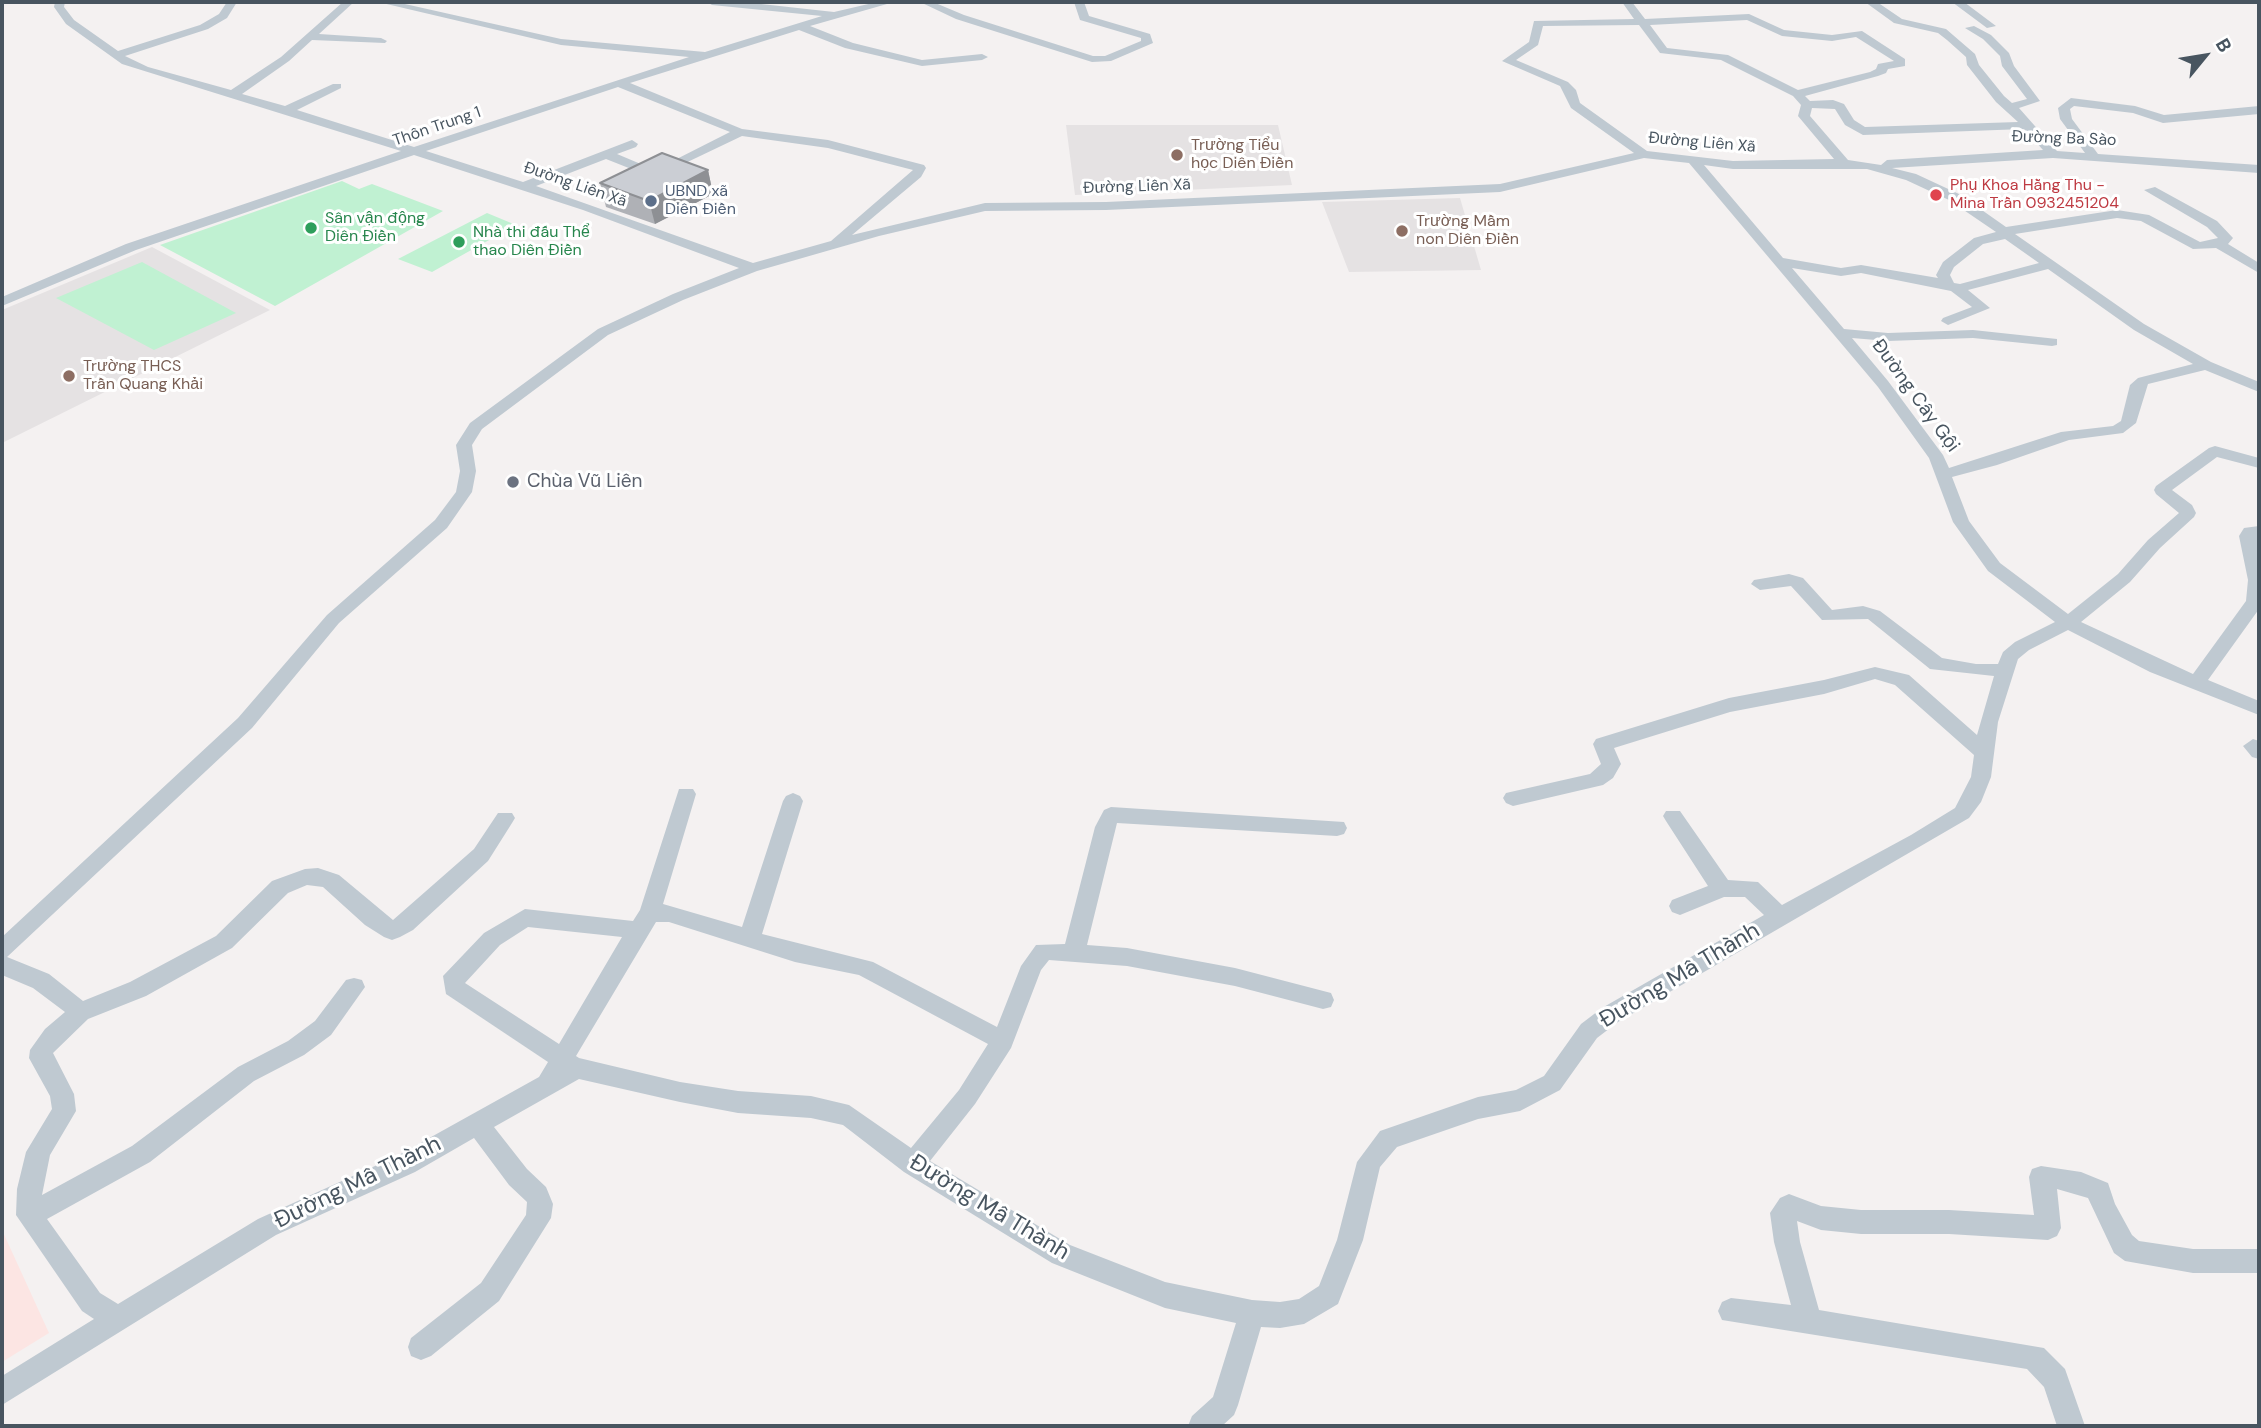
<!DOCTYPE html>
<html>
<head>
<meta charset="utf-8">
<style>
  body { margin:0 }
  #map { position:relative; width:2261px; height:1428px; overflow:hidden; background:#f4f1f1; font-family:"DM Sans",sans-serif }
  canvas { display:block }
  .frame { position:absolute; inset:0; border:4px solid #485560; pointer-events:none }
  .north { position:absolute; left:2170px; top:21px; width:70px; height:70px; -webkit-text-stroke:5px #fff; paint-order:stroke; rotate:60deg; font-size:19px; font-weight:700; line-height:28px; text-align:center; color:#485560 }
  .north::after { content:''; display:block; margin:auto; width:24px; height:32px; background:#485560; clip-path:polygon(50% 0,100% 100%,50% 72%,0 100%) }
</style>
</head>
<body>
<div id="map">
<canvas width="2261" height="1428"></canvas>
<div class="frame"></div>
<div class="north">B</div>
</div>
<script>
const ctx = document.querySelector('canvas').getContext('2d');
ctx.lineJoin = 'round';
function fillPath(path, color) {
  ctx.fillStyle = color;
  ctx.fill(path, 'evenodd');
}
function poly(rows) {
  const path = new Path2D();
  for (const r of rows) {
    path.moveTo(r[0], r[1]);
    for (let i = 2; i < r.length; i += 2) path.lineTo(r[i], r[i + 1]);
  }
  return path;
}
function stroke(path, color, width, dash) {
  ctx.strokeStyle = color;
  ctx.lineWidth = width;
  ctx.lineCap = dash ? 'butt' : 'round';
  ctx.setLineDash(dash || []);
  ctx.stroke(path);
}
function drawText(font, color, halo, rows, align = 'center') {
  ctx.font = font + ' "DM Sans",sans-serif';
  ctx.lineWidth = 6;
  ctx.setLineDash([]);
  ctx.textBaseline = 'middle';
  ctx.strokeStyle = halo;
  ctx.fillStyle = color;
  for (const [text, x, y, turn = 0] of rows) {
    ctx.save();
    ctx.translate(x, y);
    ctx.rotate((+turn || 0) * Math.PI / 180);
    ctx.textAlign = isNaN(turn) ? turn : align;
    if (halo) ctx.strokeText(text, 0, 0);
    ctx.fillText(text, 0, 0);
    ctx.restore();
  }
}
fillPath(poly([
  [1066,125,1278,125,1292,185,1075,195],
  [1460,198,1481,270,1349,272,1322,202],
  [152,247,270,310,2,443,2,310]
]), '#e5e2e3');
fillPath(poly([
  [2,1230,49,1333,2,1362]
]), '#fce5e3');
fillPath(poly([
  [342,181,359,189,372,184,443,211,275,306,160,245],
  [487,213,516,225,432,272,398,259],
  [142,262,236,313,154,350,56,298]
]), '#c0f1d2');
fillPath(poly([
  [55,2,65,2,64,7,74,20,118,51,200,25,219,14,227,2,237,2,227,18,208,29,125,56,148,67,231,90,281,57,343,2,354,2,319,34,381,38,387,41,385,43,312,40,289,61,242,94,285,106,333,84,341,84,341,88,297,110,414,147,689,57,561,45,378,2,396,2,561,39,705,52,822,16,712,5,707,2,743,2,834,12,877,2,894,2,810,26,853,43,922,60,982,54,988,57,982,60,922,66,845,48,799,30,630,83,742,129,828,140,924,165,926,168,921,177,852,235,985,203,1106,202,1500,184,1634,153,1571,108,1560,86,1502,61,1529,42,1534,21,1634,19,1622,2,1632,2,1645,19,1749,14,1784,30,1832,35,1862,31,1905,59,1905,66,1888,69,1886,73,1878,76,1805,96,1810,101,1833,100,1844,104,1854,120,1865,127,2018,122,1996,102,1967,65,1966,57,1947,40,1938,33,1894,23,1865,2,1877,2,1902,19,1946,29,1975,54,1979,65,2004,96,2012,103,2027,99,2002,66,2000,56,1983,39,1965,28,1974,26,1991,35,2009,53,2014,66,2040,101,2019,108,2057,151,2085,153,2060,119,2058,108,2071,98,2135,106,2164,115,2259,106,2259,114,2163,123,2133,113,2074,106,2070,109,2072,119,2098,154,2259,165,2259,173,2053,158,1892,168,1916,174,1959,194,2006,227,2117,210,2149,215,2200,242,2218,238,2207,227,2144,190,2155,187,2217,221,2233,238,2228,244,2259,263,2259,273,2216,248,2193,249,2141,221,2117,218,2015,234,2144,324,2211,362,2259,382,2259,392,2205,370,2148,384,2136,423,2123,433,2069,440,1997,465,1952,477,1969,521,2000,563,2068,614,2118,574,2148,540,2179,513,2156,494,2154,490,2156,486,2209,448,2215,446,2259,458,2259,468,2217,457,2172,490,2192,505,2196,513,2194,517,2160,548,2130,582,2081,622,2193,674,2246,601,2248,580,2239,536,2244,528,2259,526,2259,536,2257,537,2259,609,2208,680,2259,701,2259,715,2150,672,2068,630,2029,650,2018,659,1998,722,1991,777,1981,802,1969,818,1618,1022,1597,1038,1560,1090,1520,1111,1478,1119,1397,1147,1380,1167,1363,1240,1338,1304,1304,1324,1280,1328,1261,1327,1238,1405,1234,1415,1222,1426,1188,1426,1192,1416,1213,1397,1236,1323,1165,1308,1052,1263,904,1172,843,1125,811,1118,738,1113,680,1102,579,1079,494,1127,527,1169,546,1187,553,1204,551,1218,499,1301,431,1356,421,1360,411,1356,408,1347,411,1338,481,1283,526,1215,527,1202,509,1185,474,1138,415,1172,276,1235,2,1405,2,1376,94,1319,82,1311,16,1215,17,1189,26,1152,52,1109,50,1096,29,1058,30,1050,45,1029,65,1012,33,988,2,975,2,937,238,718,327,615,435,520,456,492,460,471,456,445,470,423,598,329,673,294,739,268,583,210,414,155,136,250,2,306,2,297,126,244,401,151,122,64,66,24,54,7,55,2],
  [1747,20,1782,36,1832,41,1856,37,1894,61,1878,64,1876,69,1870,72,1798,90,1728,55,1667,48,1650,25,1747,20],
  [1639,25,1660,53,1721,60,1793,96,1801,105,1798,116,1834,159,1733,161,1647,151,1580,103,1576,90,1568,82,1516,60,1538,45,1543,26,1639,25],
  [618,87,730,132,655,170,617,154,636,147,638,144,632,140,523,182,426,151,618,87],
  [1812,108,1835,109,1845,125,1863,135,2024,129,2043,150,1887,160,1881,165,1848,160,1810,116,1812,108],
  [742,136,828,148,913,170,831,241,753,263,536,186,606,159,654,178,742,136],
  [1644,158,1689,163,1878,387,1929,458,1953,522,1988,571,2055,622,2015,642,2003,652,1998,664,1976,664,1942,658,1880,611,1863,606,1832,610,1803,578,1789,574,1754,580,1751,584,1760,590,1791,586,1822,620,1868,619,1930,669,1994,676,1977,735,1909,675,1875,667,1824,680,1729,698,1596,739,1593,744,1601,764,1590,774,1506,793,1503,798,1506,803,1513,806,1603,785,1613,778,1621,764,1614,748,1730,712,1824,694,1875,679,1895,685,1974,755,1971,777,1955,808,1911,835,1782,905,1758,882,1728,880,1680,811,1666,811,1663,816,1666,821,1708,886,1672,900,1669,906,1672,912,1680,915,1724,897,1745,897,1764,915,1602,1008,1581,1024,1544,1076,1516,1090,1478,1097,1380,1131,1357,1162,1337,1240,1319,1286,1299,1299,1280,1302,1252,1300,1165,1282,1070,1245,930,1161,975,1104,1011,1048,1041,970,1049,960,1127,966,1235,986,1323,1009,1331,1007,1334,1000,1331,993,1235,968,1127,948,1087,945,1117,823,1337,836,1344,834,1347,828,1344,822,1111,807,1104,810,1095,827,1065,944,1036,945,1021,966,997,1027,873,962,762,934,803,801,800,796,793,793,786,796,783,801,742,927,663,904,696,794,693,789,679,789,640,910,633,921,525,909,484,933,443,976,446,994,548,1062,539,1077,397,1156,258,1219,118,1304,100,1293,47,1219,150,1162,254,1081,304,1055,331,1035,365,987,362,980,354,978,346,980,315,1021,288,1041,238,1067,132,1146,42,1195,50,1155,76,1111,74,1094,53,1053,88,1019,146,996,232,948,288,893,307,885,323,887,365,925,384,937,392,940,400,937,413,930,488,861,512,823,515,818,512,813,498,813,474,849,393,920,339,875,318,868,305,869,272,881,216,936,130,982,83,1001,49,974,7,957,252,728,339,623,447,528,472,492,476,471,472,445,482,429,608,335,683,300,757,271,879,236,985,211,1106,210,1500,192,1644,158],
  [1704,165,1733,169,1867,169,1906,180,1949,200,1996,232,1974,238,1943,262,1936,275,1938,278,1861,265,1841,268,1783,258,1704,165],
  [2005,239,2039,263,1960,284,1954,283,1950,275,1954,267,1983,244,2005,239],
  [1792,268,1841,276,1861,273,1951,291,1972,307,1943,318,1941,321,1948,325,1990,308,1968,290,2048,269,2134,330,2193,364,2138,378,2130,385,2121,421,2113,426,2061,432,1949,468,1943,455,1888,381,1852,338,1888,341,1973,338,2052,346,2057,345,2057,339,1973,330,1888,333,1844,329,1792,268],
  [656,922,669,922,795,962,859,975,988,1044,959,1090,911,1148,849,1105,811,1096,738,1091,680,1082,579,1058,576,1056,656,922],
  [528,927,622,937,559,1044,465,983,500,945,528,927],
  [920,2,933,2,964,15,1093,56,1105,56,1141,41,1141,38,1080,20,1074,2,1084,2,1089,16,1150,34,1153,43,1111,61,1092,62,956,19,920,2],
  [1952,2,1964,2,1996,26,1987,28,1952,2],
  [2253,739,2259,741,2259,759,2252,757,2243,746,2253,739],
  [2041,1166,2081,1172,2108,1183,2115,1204,2132,1235,2139,1241,2193,1249,2259,1249,2259,1273,2193,1273,2125,1261,2114,1253,2088,1198,2057,1189,2061,1228,2057,1236,2048,1240,1949,1234,1861,1234,1821,1230,1797,1221,1800,1242,1819,1310,2044,1348,2065,1369,2085,1426,2057,1426,2044,1387,2027,1369,1722,1320,1718,1311,1722,1302,1731,1298,1791,1305,1774,1242,1770,1213,1780,1198,1789,1194,1821,1206,1861,1210,1949,1210,2034,1215,2029,1177,2032,1169,2041,1166]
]), '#bfc9d1');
fillPath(poly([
  [708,170,713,194,655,224,606,207,600,183]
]), '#afb1b6');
fillPath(poly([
  [708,170,713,194,655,224,649,201]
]), '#8e9094');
const building = poly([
  [662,153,708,170,649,201,600,183,662,153]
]);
fillPath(building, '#cbced4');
stroke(building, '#8e9094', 2);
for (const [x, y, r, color] of [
  [1177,155,7,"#8d6e63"],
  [1936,195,7,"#e0444e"],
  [651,201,7,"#5c6f8a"],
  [311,228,7,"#2e9e5b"],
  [1402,231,7,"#8d6e63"],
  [459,242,7,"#2e9e5b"],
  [69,376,7,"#8d6e63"],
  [513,482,7,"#6b7280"]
]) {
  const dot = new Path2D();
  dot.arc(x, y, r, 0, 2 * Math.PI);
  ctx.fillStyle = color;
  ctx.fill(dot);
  stroke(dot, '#fff', 2.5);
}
drawText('16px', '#485560', '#fff', [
  ["Thôn Trung 1",437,127,-19],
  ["Đường Ba Sào",2064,139,2],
  ["Đường Liên Xã",1702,143,5],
  ["Đường Liên Xã",575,185,19],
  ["Đường Liên Xã",1137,187,-2]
]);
drawText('16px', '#785e54', '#fff', [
  ["Trường Tiểu",1191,146],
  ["học Diên Điền",1191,164],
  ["Trường Mầm",1416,222],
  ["non Diên Điền",1416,240],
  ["Trường THCS",83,367],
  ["Trần Quang Khải",83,385]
], 'left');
drawText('16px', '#be3a42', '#fff', [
  ["Phụ Khoa Hằng Thu -",1950,186],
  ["Mina Trần 0932451204",1950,204]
], 'left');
drawText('16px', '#4e5e75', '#fff', [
  ["UBND xã",665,192],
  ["Diên Điền",665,210]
], 'left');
drawText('16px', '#27864d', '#fff', [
  ["Sân vận động",325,219],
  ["Diên Điền",325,237],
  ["Nhà thi đấu Thể",473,233],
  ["thao Diên Điền",473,251]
], 'left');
drawText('19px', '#485560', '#fff', [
  ["Đường Cây Gội",1915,396,54]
]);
drawText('19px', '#5b616d', '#fff', [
  ["Chùa Vũ Liên",527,482]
], 'left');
drawText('23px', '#485560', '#fff', [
  ["Đường Mâ Thành",1680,976,-31],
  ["Đường Mâ Thành",358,1183,-26],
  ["Đường Mâ Thành",989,1208,31]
]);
</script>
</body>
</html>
